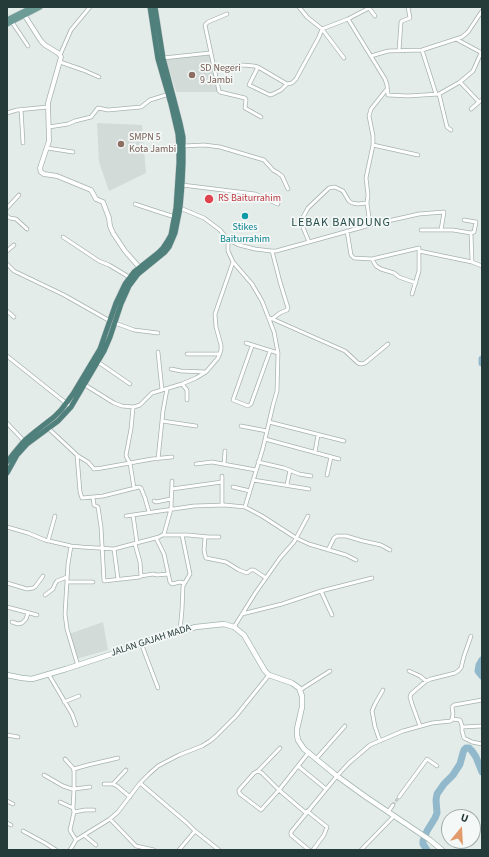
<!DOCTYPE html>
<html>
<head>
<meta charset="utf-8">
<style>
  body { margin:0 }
  #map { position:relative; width:489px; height:857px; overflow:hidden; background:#e4ece9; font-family:"Source Sans 3",sans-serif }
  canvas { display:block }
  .frame { position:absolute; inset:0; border:8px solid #253b39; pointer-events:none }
  .north { position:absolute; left:441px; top:809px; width:40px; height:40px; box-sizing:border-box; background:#f4f8f7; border:1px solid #a1acab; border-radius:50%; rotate:18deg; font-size:11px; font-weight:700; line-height:16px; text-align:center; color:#253b39 }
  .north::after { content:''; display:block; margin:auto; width:14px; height:18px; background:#e39a6a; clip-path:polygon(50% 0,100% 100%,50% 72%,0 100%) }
</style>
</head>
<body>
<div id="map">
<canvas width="489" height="857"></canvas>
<div class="frame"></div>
<div class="north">U</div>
</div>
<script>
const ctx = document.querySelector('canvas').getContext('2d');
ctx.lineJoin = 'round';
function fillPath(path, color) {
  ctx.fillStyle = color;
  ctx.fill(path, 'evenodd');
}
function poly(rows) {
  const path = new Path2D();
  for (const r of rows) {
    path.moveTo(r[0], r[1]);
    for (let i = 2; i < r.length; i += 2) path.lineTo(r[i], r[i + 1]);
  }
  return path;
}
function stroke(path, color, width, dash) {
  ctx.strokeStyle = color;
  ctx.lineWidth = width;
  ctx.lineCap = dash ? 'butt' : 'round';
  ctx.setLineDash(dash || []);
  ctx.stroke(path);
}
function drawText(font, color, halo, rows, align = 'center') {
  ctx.font = font + ' "Source Sans 3",sans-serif';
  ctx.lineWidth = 3.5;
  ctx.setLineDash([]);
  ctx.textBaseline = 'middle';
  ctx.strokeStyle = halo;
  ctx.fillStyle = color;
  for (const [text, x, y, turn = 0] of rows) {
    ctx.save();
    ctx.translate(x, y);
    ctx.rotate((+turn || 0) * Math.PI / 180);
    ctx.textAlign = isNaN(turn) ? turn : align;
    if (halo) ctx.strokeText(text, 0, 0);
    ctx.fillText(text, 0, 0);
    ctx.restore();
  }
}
fillPath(poly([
  [209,54,218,92,176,92,166,59],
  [97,123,142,125,146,173,109,191,99,162],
  [103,622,108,650,76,659,69,634]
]), '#d2dbd8');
stroke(poly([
  [482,359,482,363],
  [482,660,479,665,478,671,482,676],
  [427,850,423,844,423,841,427,831,435,818,437,813,436,800,437,794,444,784,453,775,460,764,463,753,464,750,466,748,469,748,472,751,476,757,482,772]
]), '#92b9cb', 7);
stroke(poly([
  [393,805,399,797]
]), '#bec9c6', 3, [3, 1.5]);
const minor = poly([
  [299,7,307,17,322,29,344,58],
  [369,8,375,16],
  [227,14,208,22,205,25,219,91,220,92,245,98,246,100,245,108,261,117],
  [348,19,385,79,387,85,388,95,408,96,439,94,460,82,479,102,482,100],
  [12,22,28,46],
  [456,39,482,53],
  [422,50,436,94],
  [399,51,401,22,402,21,410,18,408,7],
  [60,55,71,30,90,7],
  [371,56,388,51,422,50,456,39,462,37,468,32,482,11],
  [163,58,210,53],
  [60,62,83,70,99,77],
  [258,67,249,85,270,95,273,94,281,90,287,84,292,83,296,79,319,37,322,29,348,19,369,8],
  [214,70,243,65,254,66,258,67,287,84],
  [460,82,473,71,481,53],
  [439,94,447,127,451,130],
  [21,109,23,143],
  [471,109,479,102],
  [7,113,17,110,48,107],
  [49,127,68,124,75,121,91,117,98,108,108,110,141,107,150,100,169,94],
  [373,145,418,155],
  [183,146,204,145,220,147,264,160,273,170,278,173,282,176,288,189],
  [47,148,73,152],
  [182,185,255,194,278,204],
  [135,204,156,211,175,217],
  [7,208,19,195],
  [180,208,204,218,220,230,228,240,239,245,255,249,271,251,276,251,309,242,370,225,419,214,444,212,441,230],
  [7,216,10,218,16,219,27,229],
  [370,225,367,203,368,195,366,178,373,145,373,136,369,116,371,109,387,89],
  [421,230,453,230,471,233,474,232,476,222,464,220],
  [347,231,351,255,354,258,372,259,419,248,419,271,412,294],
  [471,233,472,262],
  [63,237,99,261,109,265,129,277],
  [309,242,302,225,303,217,308,208,329,188,335,187,343,191,349,201,352,203,358,204,367,203],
  [7,251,14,245],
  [419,251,472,262,482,266],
  [372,259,376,266,381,269,394,273,399,277,416,283],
  [7,264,14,271,64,295,110,321],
  [7,311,14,317],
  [268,317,345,351,358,363,361,364,365,363,388,344],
  [272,319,280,313,287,310,288,308,280,282,272,251],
  [115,323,134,330,158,333],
  [246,343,278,353],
  [252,346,233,400,248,406,251,404,270,351],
  [158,352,162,390],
  [187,354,220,354],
  [7,356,71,407],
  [98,362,130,384],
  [171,369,181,371,206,372],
  [182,384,187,390,187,400],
  [85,385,114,403,122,406,134,407,140,405,152,393,182,384,196,378,206,372,218,358,221,350,221,345,216,327,215,314,233,262],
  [133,407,131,429,126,455,127,458,130,463,134,488],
  [162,421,196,426],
  [269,422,344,441],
  [7,423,24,441],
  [241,426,267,431],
  [48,428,78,456,88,462,94,469,102,468,152,459,172,457],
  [265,439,339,459],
  [315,452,318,435],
  [77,455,80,492,82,498,103,496,139,487,141,488,145,498,149,512],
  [158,459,163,411,167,389],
  [258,462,284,468,299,474,311,476],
  [196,464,212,462,256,470],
  [224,464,225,451],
  [327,475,331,457],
  [253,480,309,489],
  [287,485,290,470],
  [233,487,250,491],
  [172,489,222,482],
  [93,497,94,505,98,507,101,527,104,581,140,577,141,576,140,562,135,544],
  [154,501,156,502,171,499],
  [222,505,222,476],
  [245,507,262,516,296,538,309,544,346,555,356,560],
  [133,515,137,543],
  [126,516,194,506,225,505,245,507,263,448,273,405,277,391,278,353,274,332,262,301,252,284,233,262,228,251,228,240],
  [7,527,28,533,45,540,71,546,82,547,114,549,159,537,164,534,171,509,172,481],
  [163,535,188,535,209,537,219,537],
  [205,537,204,550,205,555,206,558,226,562,239,570,247,573,251,570,254,570,266,578],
  [156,538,164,554,170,582,172,584,180,582,184,583],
  [48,541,55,516],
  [71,546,68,564,65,614,67,629,78,666],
  [114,549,118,579],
  [328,550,334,538,337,536,346,536,363,541,381,545,390,550],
  [141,576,153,574,157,575,168,574],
  [67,582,93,582],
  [7,583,27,589,33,588,35,587,43,576],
  [321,591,332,615],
  [45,595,53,589,55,584,57,581,67,577],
  [7,607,37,615],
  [242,614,282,604,321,591,372,578],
  [12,622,18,624,22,623,26,619,28,613],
  [234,627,256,592,280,558,294,542,308,516],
  [180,631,182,610,183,586,190,574,182,535],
  [141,643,158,688],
  [409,671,420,676,426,681],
  [49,675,72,714,76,725],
  [300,690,330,671],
  [64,702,79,696],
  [452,719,460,720,462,726,463,727,482,726],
  [420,726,412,704,410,697,411,694,426,681,431,679,455,673,458,671,461,668,464,656,471,636],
  [462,726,462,731,464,738,472,742,482,744],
  [7,735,18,737],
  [380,741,375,727,372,711,375,704,383,690],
  [65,759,73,768,74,771,74,789,73,808,74,812,70,830,71,832,76,840],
  [316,759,345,726],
  [298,766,326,789],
  [74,769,88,765,118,758],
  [258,771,262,773,279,790,261,810,240,794,239,792,239,790,254,773,258,771],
  [258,771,280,748],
  [44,775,63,786,72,789,74,789,90,787],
  [140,783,187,823,195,831,219,850],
  [104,784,113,784,117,786,130,797],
  [113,784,126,770],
  [399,797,427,759,437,766],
  [7,801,13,804],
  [60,802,73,808],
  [307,811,327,827,324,835,313,850],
  [74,812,85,810,94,810],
  [388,812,393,805],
  [306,813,279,790,309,752],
  [110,819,136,846,154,850],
  [7,823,11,825],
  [23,831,45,843,56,850],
  [84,835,96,845],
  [70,850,76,840,110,819,118,812,140,783,149,774,158,766,179,755,202,746,210,741,216,736,236,716,269,675],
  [179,850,195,831],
  [309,850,291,835,291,832,337,776,349,763,370,745,403,731,432,723,451,721,452,719,453,714,452,707,454,705,482,700],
  [361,850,394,816]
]);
const tertiary = poly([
  [25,16,41,41,45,45,58,53,60,55,61,57,48,103,49,141,40,168,41,172,44,174,57,176,91,190,96,199,103,202,109,218,110,226,113,233,125,251,139,267]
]);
const secondary = poly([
  [7,675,22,678,32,679,66,669,121,651,141,643,196,627,224,624,234,627,244,635,265,671,269,675,292,683,299,688,302,696,302,707,297,729,297,735,298,740,304,749,337,776,366,797,430,840,442,850]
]);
const primary = poly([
  [7,20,33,7],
  [7,24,40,7]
]);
const trunk = poly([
  [7,462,14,453,24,441,36,431,54,417,61,410,73,394,100,349,116,303,125,284,134,272,158,253,163,248,167,242,171,235,176,208,179,163,179,147,178,134,171,104,158,59,155,40,150,7],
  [7,473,17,455,27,444,58,421,71,407,104,351,110,337,121,304,129,286,138,274,165,252,169,247,175,233,180,208,182,185,183,163,183,137,180,123,163,58,155,7]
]);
stroke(minor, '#a7b3b1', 4.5);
stroke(tertiary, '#a7b3b1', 5.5);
stroke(secondary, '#a3b6b2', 6);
stroke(primary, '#c2c8c8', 6);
stroke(trunk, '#c2c8c8', 6);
stroke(minor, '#fff', 3);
stroke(tertiary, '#fff', 4);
stroke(secondary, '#fff', 4.5);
stroke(primary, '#6d9c97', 5);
stroke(trunk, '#50807c', 5);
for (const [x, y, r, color] of [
  [192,75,4,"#8d6e63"],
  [121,144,4,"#8d6e63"],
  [209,199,5,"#e0444e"],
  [245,216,4,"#0f9aa8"]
]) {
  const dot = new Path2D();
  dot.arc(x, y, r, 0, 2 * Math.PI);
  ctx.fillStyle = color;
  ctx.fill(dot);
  stroke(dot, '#f4f8f7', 1.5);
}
drawText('10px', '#785e54', '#f4f8f7', [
  ["SD Negeri",200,69],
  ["9 Jambi",200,81],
  ["SMPN 5",129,138],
  ["Kota Jambi",129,150]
], 'left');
drawText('10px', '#be3a42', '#f4f8f7', [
  ["RS Baiturrahim",218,199]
], 'left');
drawText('10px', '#0d838f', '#f4f8f7', [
  ["Stikes",245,228],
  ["Baiturrahim",245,240]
]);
drawText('10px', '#253b39', '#f4f8f7', [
  ["JALAN GAJAH MADA",151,641,-18]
]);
ctx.letterSpacing = '1px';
drawText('12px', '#234b47', '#f4f8f7', [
  ["LEBAK BANDUNG",341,223]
]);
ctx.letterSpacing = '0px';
</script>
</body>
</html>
